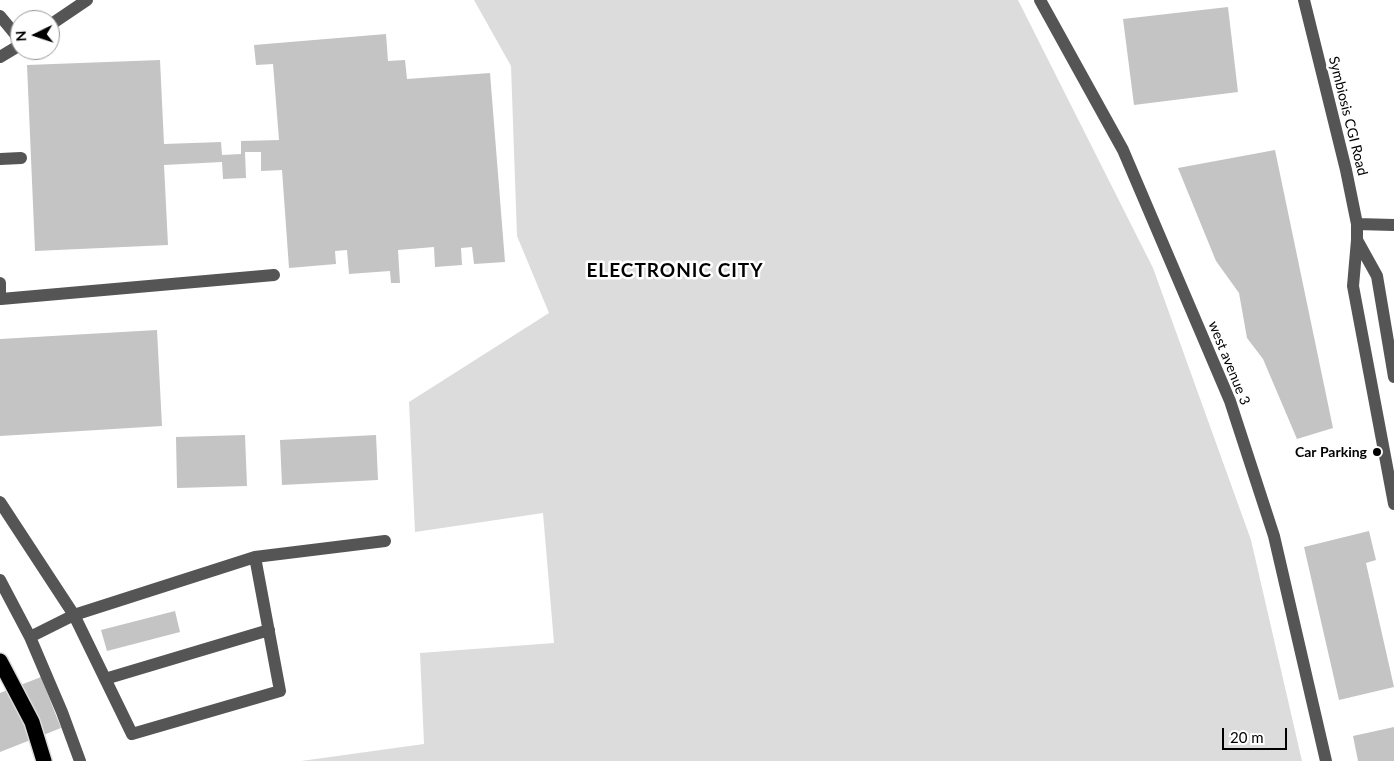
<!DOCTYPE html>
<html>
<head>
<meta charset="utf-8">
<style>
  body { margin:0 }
  #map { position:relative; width:1394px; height:761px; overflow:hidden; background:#fff; font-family:Lato,sans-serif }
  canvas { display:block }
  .north { position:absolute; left:10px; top:10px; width:50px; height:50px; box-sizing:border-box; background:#fff; border:1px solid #999; border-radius:50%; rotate:266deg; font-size:14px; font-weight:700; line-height:20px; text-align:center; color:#000 }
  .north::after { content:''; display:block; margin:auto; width:18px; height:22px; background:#000; clip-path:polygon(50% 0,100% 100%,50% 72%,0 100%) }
  .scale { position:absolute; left:1222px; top:728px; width:65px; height:22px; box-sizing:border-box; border:2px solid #000; border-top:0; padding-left:6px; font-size:15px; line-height:18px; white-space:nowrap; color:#000; -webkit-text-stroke:4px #fff; paint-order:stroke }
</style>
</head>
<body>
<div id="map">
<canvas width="1394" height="761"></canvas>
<div class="north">N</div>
<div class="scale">20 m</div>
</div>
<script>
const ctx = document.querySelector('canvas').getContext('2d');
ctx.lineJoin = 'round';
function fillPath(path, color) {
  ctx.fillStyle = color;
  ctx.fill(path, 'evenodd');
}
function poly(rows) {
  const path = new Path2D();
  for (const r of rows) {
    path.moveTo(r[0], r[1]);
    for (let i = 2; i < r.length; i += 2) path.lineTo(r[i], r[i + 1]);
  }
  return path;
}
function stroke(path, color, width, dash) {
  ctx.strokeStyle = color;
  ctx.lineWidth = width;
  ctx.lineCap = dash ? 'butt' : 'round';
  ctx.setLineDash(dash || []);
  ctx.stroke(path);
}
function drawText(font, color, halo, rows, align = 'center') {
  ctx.font = font + ' Lato,sans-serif';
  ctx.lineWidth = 5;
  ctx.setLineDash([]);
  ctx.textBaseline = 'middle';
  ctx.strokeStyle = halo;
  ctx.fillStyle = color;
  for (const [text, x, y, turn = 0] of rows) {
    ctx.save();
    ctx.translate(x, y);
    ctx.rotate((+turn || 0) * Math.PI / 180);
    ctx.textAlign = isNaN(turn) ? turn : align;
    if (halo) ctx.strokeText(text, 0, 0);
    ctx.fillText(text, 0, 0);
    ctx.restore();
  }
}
fillPath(poly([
  [474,0,1018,0,1153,268,1251,540,1302,761,301,761,424,744,420,653,554,643,543,513,415,532,409,402,549,313,517,236,511,66]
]), '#dcdcdc');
fillPath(poly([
  [1228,7,1238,92,1134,105,1123,19],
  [386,34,388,61,405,60,407,79,490,73,505,262,474,264,472,247,461,248,462,265,435,267,434,247,398,250,400,283,391,283,390,271,349,274,347,250,335,251,336,264,289,268,282,170,261,171,261,152,245,152,246,178,223,179,222,162,164,165,168,245,35,251,27,65,160,60,164,144,221,142,222,155,241,154,241,141,279,140,273,64,256,65,254,45],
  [1275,150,1333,428,1297,439,1263,359,1247,338,1239,293,1216,261,1178,168],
  [157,330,162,426,0,436,0,339],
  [245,435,247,486,177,488,176,437],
  [376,435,378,480,282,485,280,440],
  [1369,531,1376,560,1366,563,1394,687,1339,700,1304,547],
  [175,611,180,632,107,651,101,630],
  [41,677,61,728,0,752,0,693],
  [1394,727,1394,761,1358,761,1353,736]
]), '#c4c4c4');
const highway = poly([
  [0,661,32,722,44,761]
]);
stroke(highway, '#dbdbdb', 18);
stroke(poly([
  [1040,0,1123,150,1230,401,1274,536,1326,761],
  [1304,0,1346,170,1357,224,1357,240],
  [0,16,20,40],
  [50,25,87,0],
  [0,57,20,45],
  [0,159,21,158],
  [1357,224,1394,225],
  [0,283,0,299],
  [1,299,274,275],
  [1394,377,1377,276,1357,240,1353,286,1394,504],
  [0,502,74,615,132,734,280,691,255,557,74,615,30,637],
  [255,557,385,541],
  [0,580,30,637,62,712,80,761],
  [105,679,269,630]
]), '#555', 12);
stroke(highway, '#000', 15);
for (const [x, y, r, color] of [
  [1377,452,5,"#000"]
]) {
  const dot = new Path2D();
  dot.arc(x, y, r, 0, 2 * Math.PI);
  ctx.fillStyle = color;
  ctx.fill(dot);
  stroke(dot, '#fff', 2);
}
drawText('14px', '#000', '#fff', [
  ["Symbiosis CGI Road",1348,116,76],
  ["west avenue 3",1229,363,68]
]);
drawText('bold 14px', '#000', '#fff', [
  ["Car Parking",1367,452]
], 'right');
ctx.letterSpacing = '1px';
drawText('bold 19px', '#000', '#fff', [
  ["ELECTRONIC CITY",675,271]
]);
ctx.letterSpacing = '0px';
</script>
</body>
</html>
